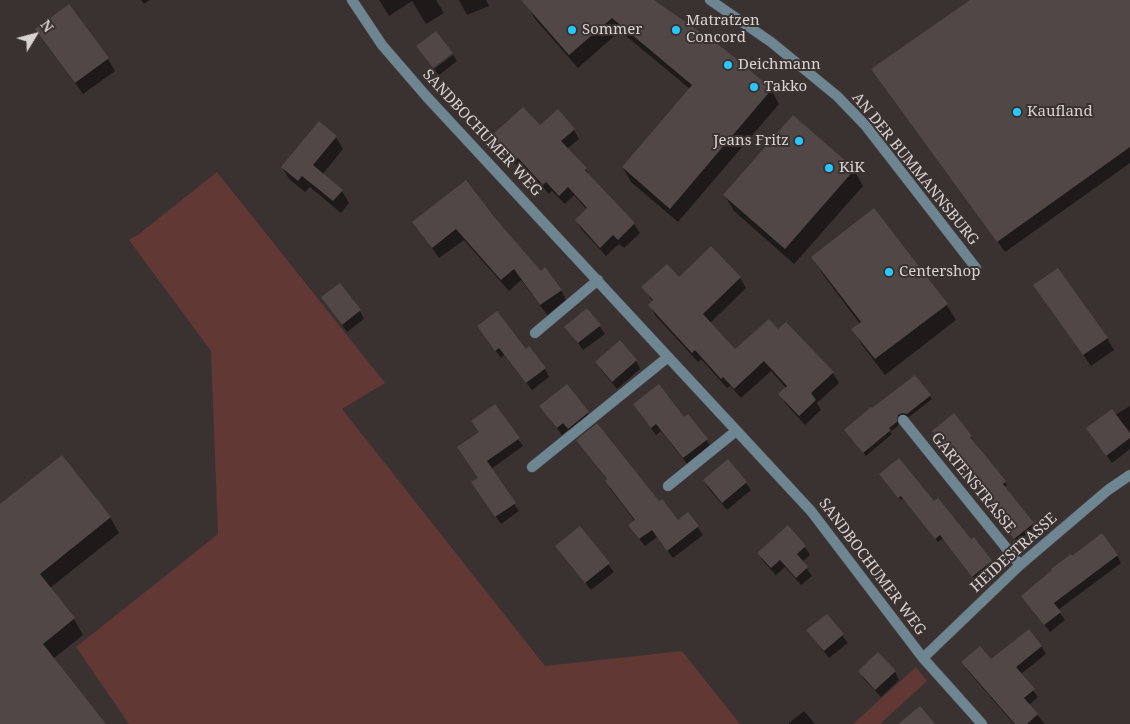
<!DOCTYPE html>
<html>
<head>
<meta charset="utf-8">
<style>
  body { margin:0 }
  #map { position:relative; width:1130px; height:724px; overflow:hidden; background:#3a3231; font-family:"Noto Serif",serif }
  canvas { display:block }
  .north { position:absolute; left:10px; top:10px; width:50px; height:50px; -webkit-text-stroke:4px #3a3231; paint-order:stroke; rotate:53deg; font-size:14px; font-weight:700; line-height:20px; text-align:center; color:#d8d2d1 }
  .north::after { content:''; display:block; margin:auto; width:18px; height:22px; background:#d8d2d1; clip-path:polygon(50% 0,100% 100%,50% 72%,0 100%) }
</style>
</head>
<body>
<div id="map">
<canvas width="1130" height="724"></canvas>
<div class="north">N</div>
</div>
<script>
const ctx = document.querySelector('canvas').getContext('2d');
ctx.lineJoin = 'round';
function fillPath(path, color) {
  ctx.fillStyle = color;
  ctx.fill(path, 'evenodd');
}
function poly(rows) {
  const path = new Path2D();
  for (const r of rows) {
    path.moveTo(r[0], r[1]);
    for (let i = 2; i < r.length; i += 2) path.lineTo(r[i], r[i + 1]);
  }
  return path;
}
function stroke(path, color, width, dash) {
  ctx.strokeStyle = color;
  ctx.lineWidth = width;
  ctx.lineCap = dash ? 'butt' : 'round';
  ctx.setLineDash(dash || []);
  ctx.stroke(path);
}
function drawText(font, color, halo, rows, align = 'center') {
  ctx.font = font + ' "Noto Serif",serif';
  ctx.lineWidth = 4;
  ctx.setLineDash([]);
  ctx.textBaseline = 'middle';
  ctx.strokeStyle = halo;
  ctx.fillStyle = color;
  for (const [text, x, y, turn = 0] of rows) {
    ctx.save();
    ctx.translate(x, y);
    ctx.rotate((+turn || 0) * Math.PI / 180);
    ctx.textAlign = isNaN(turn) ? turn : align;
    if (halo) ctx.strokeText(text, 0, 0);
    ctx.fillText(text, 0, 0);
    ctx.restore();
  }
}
fillPath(poly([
  [217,172,385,383,342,409,545,666,682,651,740,724,129,724,76,647,218,534,211,351,129,240,139,234],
  [916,667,927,681,880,724,853,724]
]), '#613834');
fillPath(poly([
  [141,0,150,0,144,4],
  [379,0,436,0,444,13,426,24,412,1,389,16],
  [459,0,486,0,489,6,467,15],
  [533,0,645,0,771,90,779,104,678,222,631,182,623,168,690,89,620,31,578,68,535,19,527,5],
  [972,0,1130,0,1130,163,1005,252,880,80],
  [37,29,108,59,115,71,83,94,44,41],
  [453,55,457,61,439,75,434,69],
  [319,123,336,137,343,149,322,175,342,191,349,203,341,213,310,187,305,192,289,179,282,167],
  [540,127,574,130,579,139,567,149,586,169,591,178,634,224,640,233,624,248,619,244,606,256,582,230,576,220,587,210,574,195,565,204,552,191,549,194,524,167,521,170,498,145,493,136],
  [854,170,863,186,794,264,734,211,725,196],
  [494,218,541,272,561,290,567,302,548,316,521,280,509,291,464,240,439,258,414,222],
  [711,248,740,278,746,288,710,323,735,351,778,331,833,373,839,383,817,403,821,410,805,425,786,404,780,394,786,388,771,371,741,398,730,386,727,388,701,359,698,362,655,315,650,305,653,302,643,287,679,279],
  [812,257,946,304,956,320,885,375,862,345,853,329,860,324,822,273],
  [1035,286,1107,338,1114,350,1091,366],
  [322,297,360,311,364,319,347,332],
  [587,310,605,334,583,350,566,327],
  [479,327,545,369,549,377,532,390,504,355,501,358],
  [636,361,640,369,617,389,601,370,597,362],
  [915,376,932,399,909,417,905,416,900,419,898,426,890,432,892,434,866,456,845,431],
  [634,404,684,418,706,439,711,447,688,465,661,431,656,435],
  [1130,406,1130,449,1112,463,1092,436,1115,415],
  [541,407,588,413,592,421,573,436,568,430,562,435],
  [480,433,518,439,523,446,491,469,519,511,501,524,477,490,479,478,458,448],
  [936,435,971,436,973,440,972,441,1005,482,1007,485,1004,488,1035,527,1017,542,997,517,998,511],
  [578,440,659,503,678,522,688,514,703,535,673,558,657,537,645,546,634,533,635,521,611,490,606,482,608,481],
  [883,478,933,503,971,540,973,539,993,566,975,579,943,538,938,542,903,498,901,500],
  [704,481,746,483,751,490,727,510,709,489],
  [0,506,110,517,119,533,50,588,74,619,83,635,53,659,105,724,0,724],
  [787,527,805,547,810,555,802,562,812,576,801,585,785,567,776,575,763,561,758,553],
  [580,528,614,572,591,590,557,546],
  [1117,555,1121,563,1058,610,1065,620,1050,632,1022,596,1071,558],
  [827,615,848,643,829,658,808,631],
  [1041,646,1046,654,1021,674,1038,697,1029,705,1045,724,1014,724,967,670,962,662,990,661],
  [860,671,895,672,899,680,881,697,864,679],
  [804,711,815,724,789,724,789,723]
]), '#0007');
fillPath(poly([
  [521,0,654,0,723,48,772,89,670,209,622,167,692,85,612,18,569,55],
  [970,0,1130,0,1130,147,997,242,871,69],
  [69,4,109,58,75,83,35,29],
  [436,31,453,53,433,68,416,46],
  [523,107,540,125,558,109,575,129,561,141,587,168,585,170,635,223,618,240,613,235,600,248,575,220,587,208,568,187,559,196,546,182,543,185,518,158,515,161,491,136],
  [793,115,855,169,785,249,723,195],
  [319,121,337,136,313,165,343,190,333,201,302,176,298,181,281,167],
  [466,180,495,218,541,271,545,267,562,290,540,305,514,269,501,280,456,229,432,248,412,222],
  [874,208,948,304,875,359,851,329,861,322,811,257],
  [711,246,741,277,703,314,735,349,769,319,778,329,786,322,834,372,811,393,816,400,799,416,778,394,787,386,764,361,734,389,723,377,721,379,695,350,692,353,648,305,653,300,641,287,667,264,679,277],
  [1058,268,1108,338,1083,355,1033,285],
  [340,283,361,310,342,325,321,297],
  [587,308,601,325,578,343,564,327],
  [497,311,526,349,529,346,546,368,526,383,499,348,495,351,477,326],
  [620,340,637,360,612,382,595,362],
  [915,375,931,395,907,414,902,413,898,415,897,422,889,428,891,430,863,453,844,430,871,407,872,408],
  [567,384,589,412,568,429,563,423,557,428,539,406],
  [659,384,684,417,688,414,708,439,683,458,656,424,651,428,633,404],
  [495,404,520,438,487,461,516,503,495,517,471,482,478,478,457,447,479,432,471,421],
  [1112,409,1130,433,1130,438,1106,456,1086,428],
  [954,413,972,436,970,437,1006,481,1003,484,1034,523,1014,539,994,514,997,511,932,431],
  [597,423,659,501,662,499,678,520,688,512,699,526,667,551,652,530,639,539,628,525,635,520,605,481,607,479,576,440],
  [62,455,111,517,40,574,75,618,43,644,106,724,0,724,0,504],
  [899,458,934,501,938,498,971,539,974,537,992,561,972,577,940,535,935,539,901,496,898,498,879,474],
  [728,459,747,482,722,503,703,480],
  [788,525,806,546,797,554,808,567,796,578,780,560,771,568,757,553],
  [580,526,610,563,585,583,555,546],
  [1102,533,1118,555,1054,603,1061,612,1044,625,1021,596,1052,570,1051,569,1071,554,1072,556],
  [827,614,844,634,824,651,806,630],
  [1029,629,1042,646,1016,667,1035,689,1024,698,1038,714,1027,724,1015,724,961,662,980,646,991,659],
  [878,652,896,671,875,690,858,671],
  [920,706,935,724,898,724]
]), '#504746');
const street = poly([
  [352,0,382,45,426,96,811,511,923,658,982,724],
  [710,0,771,42,837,96,865,125,976,268],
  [535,333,598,280],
  [903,420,1020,565],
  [532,467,668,357],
  [668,486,736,431],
  [923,658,1020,565,1108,490,1130,475]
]);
stroke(street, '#564f4e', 11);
stroke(street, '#6d8691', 10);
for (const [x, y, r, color] of [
  [572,30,5,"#27c8ff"],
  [676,30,5,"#27c8ff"],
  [728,65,5,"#27c8ff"],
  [754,87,5,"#27c8ff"],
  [1017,112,5,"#27c8ff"],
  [799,141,5,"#27c8ff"],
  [829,168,5,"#27c8ff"],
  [889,272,5,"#27c8ff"]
]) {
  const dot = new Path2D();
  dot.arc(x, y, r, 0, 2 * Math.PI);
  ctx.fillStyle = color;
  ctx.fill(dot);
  stroke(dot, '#3a3231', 2);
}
drawText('15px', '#d8d2d1', '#3a3231', [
  ["Matratzen",686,21],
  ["Concord",686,38],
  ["Sommer",582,30],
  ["Deichmann",738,65],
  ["Takko",764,87],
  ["Kaufland",1027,112],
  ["Jeans Fritz",789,141,"right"],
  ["KiK",839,168],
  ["Centershop",899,272]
], 'left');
drawText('15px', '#d8d2d1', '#3a3231', [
  ["SANDBOCHUMER WEG",482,133,47],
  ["AN DER BUMMANNSBURG",915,169,51],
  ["GARTENSTRASSE",973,483,51],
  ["HEIDESTRASSE",1014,553,-42],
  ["SANDBOCHUMER WEG",872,567,53]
]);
</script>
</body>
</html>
